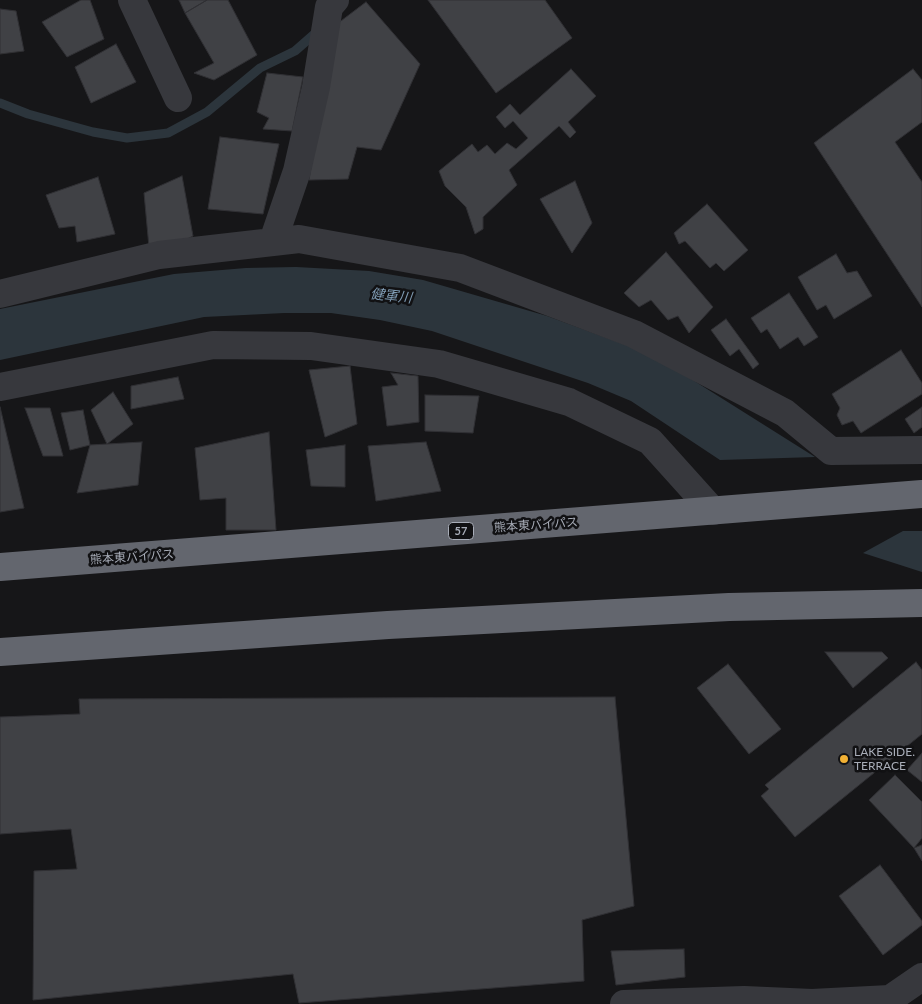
<!DOCTYPE html>
<html>
<head>
<meta charset="utf-8">
<style>
  body { margin:0 }
  canvas { display:block; background:#161618 }
</style>
</head>
<body>
<canvas width="922" height="1004"></canvas>
<script>
const ctx = document.querySelector('canvas').getContext('2d');
ctx.lineJoin = 'round';
function fillPath(path, color) {
  ctx.fillStyle = color;
  ctx.fill(path, 'evenodd');
}
function poly(rows) {
  const path = new Path2D();
  for (const r of rows) {
    path.moveTo(r[0], r[1]);
    for (let i = 2; i < r.length; i += 2) path.lineTo(r[i], r[i + 1]);
  }
  return path;
}
function stroke(path, color, width, dash) {
  ctx.strokeStyle = color;
  ctx.lineWidth = width;
  ctx.lineCap = dash ? 'butt' : 'round';
  ctx.setLineDash(dash || []);
  ctx.stroke(path);
}
function drawText(font, color, halo, rows, align = 'center') {
  ctx.font = font + ' Lato,"Noto Sans JP",sans-serif';
  ctx.lineWidth = 5;
  ctx.setLineDash([]);
  ctx.textBaseline = 'middle';
  ctx.strokeStyle = halo;
  ctx.fillStyle = color;
  for (const [text, x, y, turn = 0] of rows) {
    ctx.save();
    ctx.translate(x, y);
    ctx.rotate((+turn || 0) * Math.PI / 180);
    ctx.textAlign = isNaN(turn) ? turn : align;
    if (halo) ctx.strokeText(text, 0, 0);
    ctx.fillText(text, 0, 0);
    ctx.restore();
  }
}
fillPath(poly([
  [296,267,369,271,423,280,547,316,653,355,815,457,720,460,631,401,588,383,432,331,380,320,331,313,284,313,204,317,0,360,0,309,174,274,246,268],
  [903,531,922,531,922,572,863,553]
]), '#2c353c');
stroke(poly([
  [0,103,28,114,93,132,127,138,168,133,207,112,260,68,295,51,319,30]
]), '#2c353c', 9);
const building = poly([
  [81,0,90,0,104,39,67,57,42,22,81,0],
  [179,0,207,0,185,13,179,0],
  [207,0,228,0,257,55,214,80,194,73,214,63,185,13,207,0],
  [428,0,545,0,572,38,496,93,428,0],
  [366,2,420,64,381,150,357,147,348,179,309,180,333,27,366,2],
  [0,9,16,11,24,51,0,54,0,9],
  [116,44,136,82,91,103,75,67,116,44],
  [571,69,596,96,568,122,576,132,570,138,559,126,509,170,517,185,483,217,483,229,475,234,466,207,445,186,439,171,472,144,478,152,487,145,495,154,507,143,516,149,528,138,513,121,505,128,496,117,510,104,520,115,571,69],
  [913,69,922,80,922,122,895,142,922,182,922,307,814,143,913,69],
  [267,73,303,77,292,131,263,129,269,118,257,112,267,73],
  [220,137,279,144,263,214,208,209,220,137],
  [182,176,193,236,150,258,144,193,182,176],
  [98,177,115,234,77,242,75,226,59,228,46,195,98,177],
  [575,181,592,223,572,253,540,199,575,181],
  [707,204,748,250,724,271,716,263,710,268,685,241,679,244,674,233,707,204],
  [666,252,713,307,689,333,678,316,668,320,651,300,639,307,624,293,666,252],
  [836,254,847,273,857,271,872,296,834,319,826,305,817,310,798,277,836,254],
  [789,293,818,337,804,346,798,337,780,349,767,329,761,333,751,318,789,293],
  [726,319,759,364,753,369,739,349,730,356,711,330,726,319],
  [901,350,922,383,922,394,861,433,853,421,842,425,837,415,840,408,832,394,901,350],
  [350,366,357,424,325,437,309,370,350,366],
  [391,373,418,376,419,422,387,426,382,387,398,385,391,373],
  [178,377,184,399,131,409,131,386,178,377],
  [113,392,133,424,107,444,91,410,113,392],
  [425,395,479,396,473,433,425,431,425,395],
  [0,407,24,508,0,512,0,407],
  [922,407,922,427,914,433,905,419,922,407],
  [25,408,50,408,63,456,43,456,25,408],
  [83,410,90,445,70,450,61,413,83,410],
  [269,432,276,530,226,530,226,498,200,500,195,448,269,432],
  [142,442,138,485,77,493,90,445,142,442],
  [426,442,441,491,376,501,368,446,426,442],
  [345,445,345,487,311,486,306,450,345,445],
  [825,652,882,652,888,658,853,688,825,652],
  [916,662,922,670,922,734,795,837,761,796,769,789,765,785,916,662],
  [728,664,781,729,749,754,697,688,728,664],
  [615,697,634,906,582,920,584,981,299,1003,293,974,33,1000,34,871,77,869,71,829,0,834,0,717,80,714,79,699,615,697],
  [922,753,922,782,907,770,922,753],
  [895,775,922,802,922,838,914,848,869,800,895,775],
  [922,845,922,861,914,848,922,845],
  [880,865,922,921,922,925,883,955,839,896,880,865],
  [684,949,685,977,616,985,611,951,684,949]
]);
fillPath(building, '#404145');
stroke(building, '#303034', 1);
stroke(poly([
  [132,0,178,98],
  [273,241,297,171,316,87,329,7,335,0],
  [0,294,159,255,299,239,460,268,634,334,785,413,831,451,922,450],
  [0,387,213,345,311,346,439,364,569,402,650,441,713,511],
  [624,1004,744,1000,812,1003,890,999,922,977]
]), '#37383d', 28);
stroke(poly([
  [0,567,922,494],
  [0,652,388,625,729,607,922,603]
]), '#63666e', 28);
for (const [x, y, r, color] of [
  [844,759,5,"#f2b134"]
]) {
  const dot = new Path2D();
  dot.arc(x, y, r, 0, 2 * Math.PI);
  ctx.fillStyle = color;
  ctx.fill(dot);
  stroke(dot, '#111113', 2);
}
for (const [x, y, w] of [
  [461,531,25]
]) {
  const box = new Path2D();
  box.roundRect(x - w / 2, y - 8.5, w, 17, 4);
  ctx.fillStyle = '#111113';
  ctx.fill(box);
  stroke(box, '#a8adb8', 1);
}
drawText('bold 11px', '#a8adb8', null, [
  ["57",461,531]
]);
drawText('12px', '#a8adb8', '#111113', [
  ["熊本東バイパス",536,525,-4],
  ["熊本東バイパス",132,557,-4]
]);
drawText('12px', '#a8adb8', '#111113', [
  ["LAKE SIDE.",854,752],
  ["TERRACE",854,766]
], 'left');
drawText('italic 14px', '#7f9bb3', '#111113', [
  ["健軍川",391,296,6]
]);
</script>
</body>
</html>
